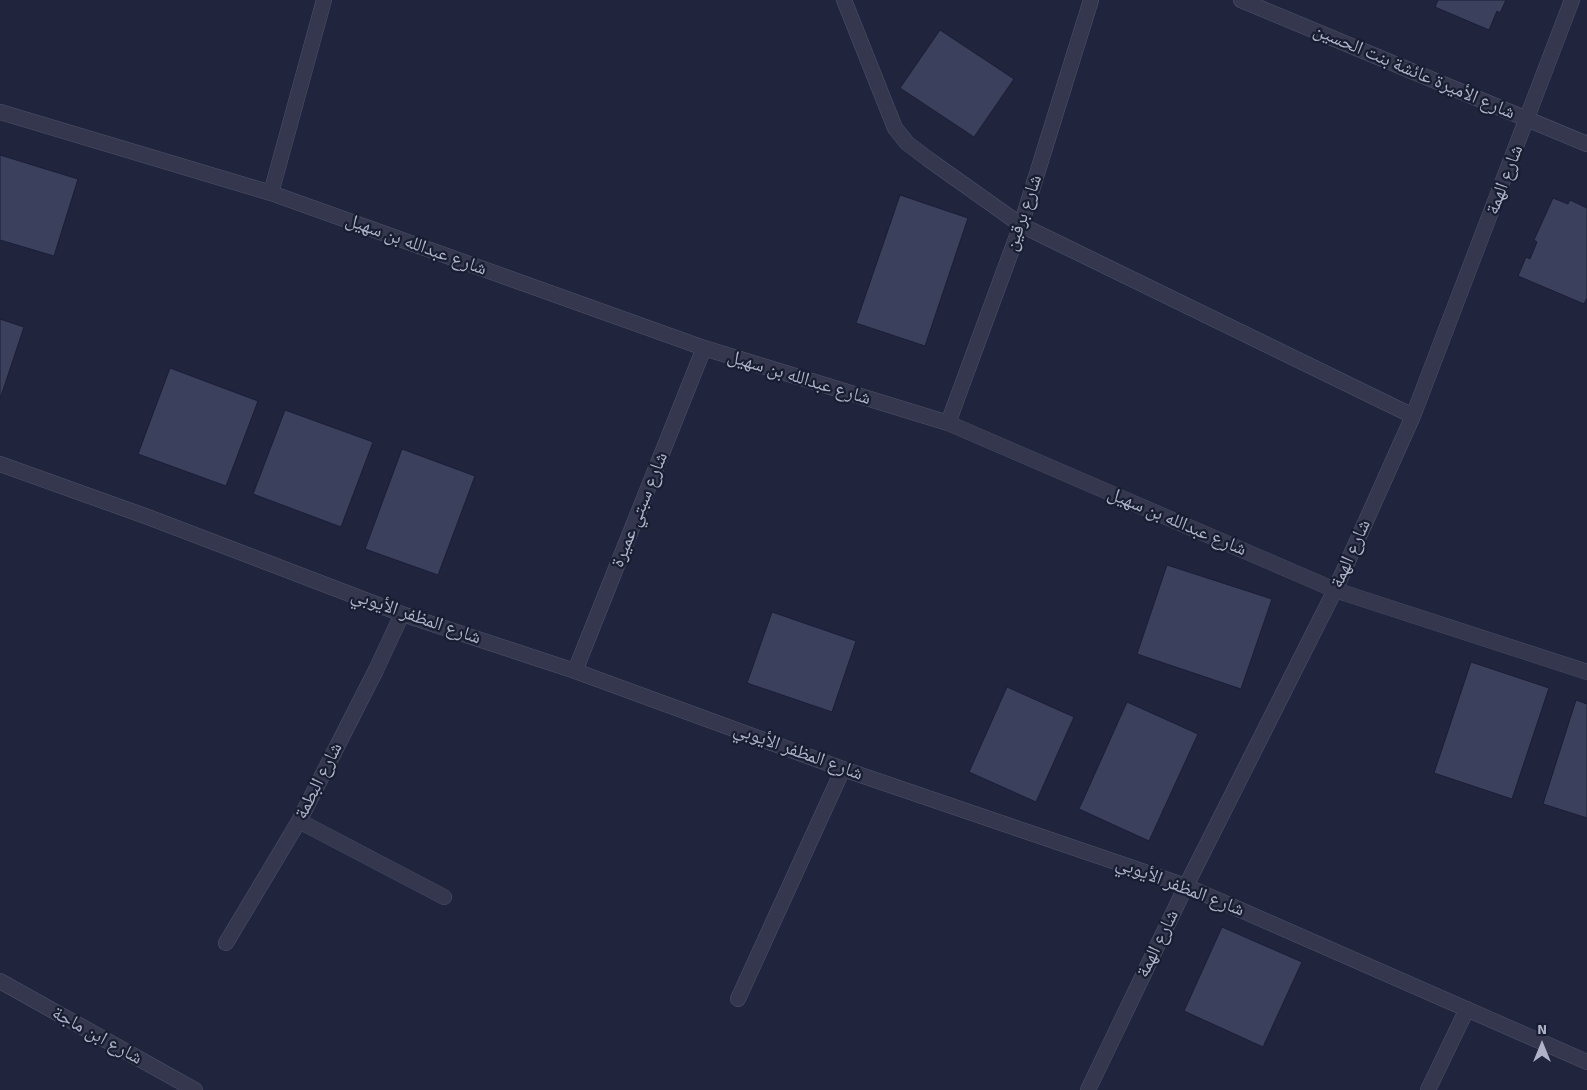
<!DOCTYPE html>
<html>
<head>
<meta charset="utf-8">
<style>
  body { margin:0 }
  #map { position:relative; width:1587px; height:1090px; overflow:hidden; background:#20243d; font-family:Signika,sans-serif }
  canvas { display:block }
  .north { position:absolute; left:1517px; top:1020px; width:50px; height:50px; -webkit-text-stroke:4px #191d32; paint-order:stroke; rotate:0deg; font-size:14px; font-weight:700; line-height:20px; text-align:center; color:#afb2c9 }
  .north::after { content:''; display:block; margin:auto; width:18px; height:22px; background:#afb2c9; clip-path:polygon(50% 0,100% 100%,50% 72%,0 100%) }
</style>
</head>
<body>
<div id="map">
<canvas width="1587" height="1090"></canvas>
<div class="north">N</div>
</div>
<script>
const ctx = document.querySelector('canvas').getContext('2d');
ctx.lineJoin = 'round';
function fillPath(path, color) {
  ctx.fillStyle = color;
  ctx.fill(path, 'evenodd');
}
function poly(rows) {
  const path = new Path2D();
  for (const r of rows) {
    path.moveTo(r[0], r[1]);
    for (let i = 2; i < r.length; i += 2) path.lineTo(r[i], r[i + 1]);
  }
  return path;
}
function stroke(path, color, width, dash) {
  ctx.strokeStyle = color;
  ctx.lineWidth = width;
  ctx.lineCap = dash ? 'butt' : 'round';
  ctx.setLineDash(dash || []);
  ctx.stroke(path);
}
function drawText(font, color, halo, rows, align = 'center') {
  ctx.font = font + ' Signika,"Noto Naskh Arabic",sans-serif';
  ctx.lineWidth = 4.5;
  ctx.setLineDash([]);
  ctx.textBaseline = 'middle';
  ctx.strokeStyle = halo;
  ctx.fillStyle = color;
  for (const [text, x, y, turn = 0] of rows) {
    ctx.save();
    ctx.translate(x, y);
    ctx.rotate((+turn || 0) * Math.PI / 180);
    ctx.textAlign = isNaN(turn) ? turn : align;
    if (halo) ctx.strokeText(text, 0, 0);
    ctx.fillText(text, 0, 0);
    ctx.restore();
  }
}
const building = poly([
  [1438,0,1506,0,1500,13,1497,11,1489,30,1435,7,1438,0],
  [940,30,1014,79,974,137,900,88,940,30],
  [0,155,78,179,54,256,0,240,0,155],
  [900,195,968,218,925,346,856,323,900,195],
  [1553,198,1568,204,1570,200,1587,208,1587,298,1584,304,1518,276,1526,257,1530,259,1537,242,1534,240,1553,198],
  [0,319,24,327,0,399,0,319],
  [170,368,258,401,226,486,138,454,170,368],
  [285,410,373,442,341,527,253,494,285,410],
  [402,449,475,476,438,575,365,549,402,449],
  [1167,565,1272,599,1241,689,1137,654,1167,565],
  [772,612,856,641,832,712,747,683,772,612],
  [1471,662,1549,688,1512,799,1434,773,1471,662],
  [1007,687,1074,717,1036,802,969,772,1007,687],
  [1576,700,1587,704,1587,818,1543,804,1576,700],
  [1127,702,1198,734,1149,841,1079,809,1127,702],
  [1222,927,1302,962,1263,1047,1184,1011,1222,927]
]);
fillPath(building, '#3b405d');
stroke(building, '#1b1f34', 1);
const minor = poly([
  [844,0,895,128,907,143,928,159,1021,225,1413,416],
  [1241,0,1587,144],
  [0,112,271,193,704,348,948,423,1335,590,1587,672],
  [271,193,324,0],
  [948,423,1021,225,1091,0],
  [0,464,148,517,402,614,575,671,843,769,1186,886,1587,1062],
  [575,671,704,348],
  [299,821,444,897],
  [226,943,299,821,376,670,402,614],
  [0,981,195,1090],
  [738,999,843,769],
  [1088,1090,1186,886,1335,590,1413,416,1572,0],
  [1428,1090,1467,1009]
]);
stroke(minor, '#4f5268', 16);
stroke(minor, '#34374d', 15);
drawText('19px', '#afb2c9', '#191d32', [
  ["شارع الأميرة عائشة بنت الحسين",1414,72,23],
  ["شارع الهمة",1505,180,-69],
  ["شارع برقين",1024,213,-71],
  ["شارع عبدالله بن سهيل",416,245,20],
  ["شارع عبدالله بن سهيل",799,378,17],
  ["شارع سبتي عميرة",640,510,-68],
  ["شارع عبدالله بن سهيل",1177,522,23],
  ["شارع الهمة",1351,554,-66],
  ["شارع المظفر الأيوبي",416,617,19],
  ["شارع المظفر الأيوبي",798,752,20],
  ["شارع البطمة",319,781,-63],
  ["شارع المظفر الأيوبي",1180,887,21],
  ["شارع الهمة",1158,944,-64],
  ["شارع ابن ماجة",97,1036,29]
]);
</script>
</body>
</html>
